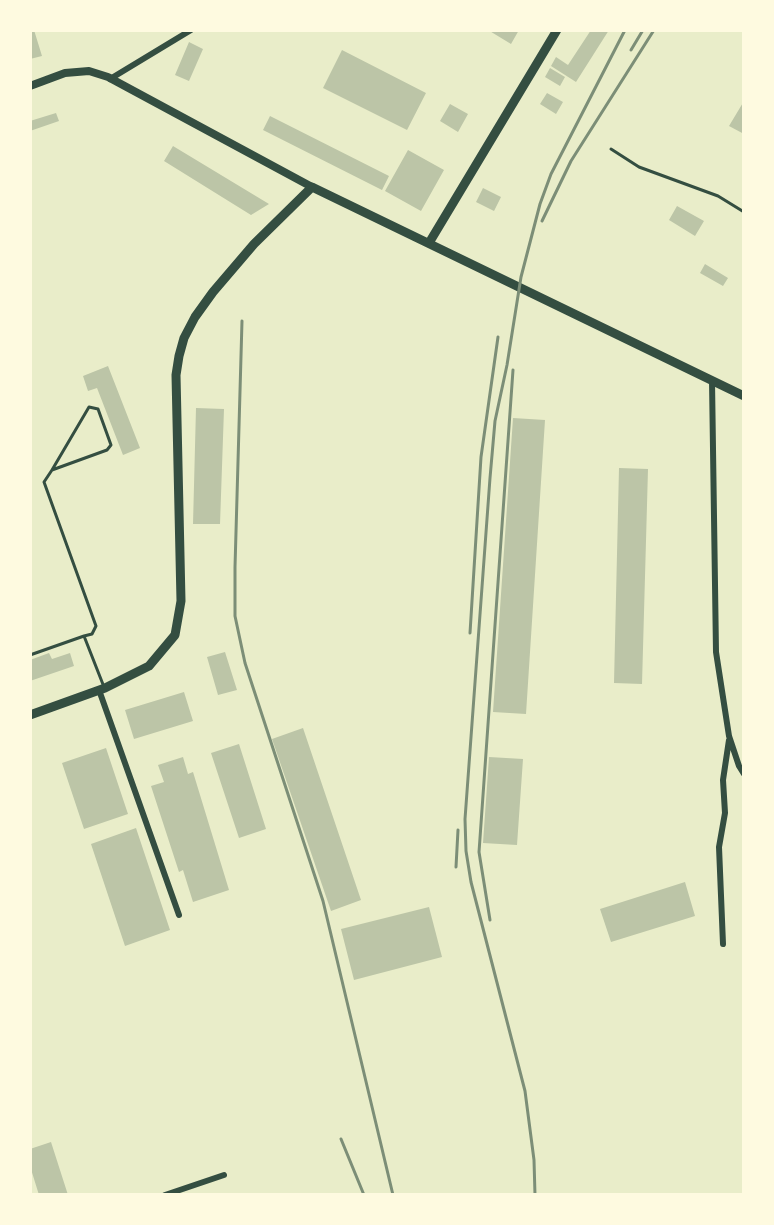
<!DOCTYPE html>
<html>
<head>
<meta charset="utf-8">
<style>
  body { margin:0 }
  #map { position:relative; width:774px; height:1225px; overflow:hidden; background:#e9edc9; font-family:"DejaVu Sans",sans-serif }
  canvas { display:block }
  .frame { position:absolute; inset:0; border:32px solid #fefae0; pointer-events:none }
</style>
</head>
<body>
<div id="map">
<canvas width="774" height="1225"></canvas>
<div class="frame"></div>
</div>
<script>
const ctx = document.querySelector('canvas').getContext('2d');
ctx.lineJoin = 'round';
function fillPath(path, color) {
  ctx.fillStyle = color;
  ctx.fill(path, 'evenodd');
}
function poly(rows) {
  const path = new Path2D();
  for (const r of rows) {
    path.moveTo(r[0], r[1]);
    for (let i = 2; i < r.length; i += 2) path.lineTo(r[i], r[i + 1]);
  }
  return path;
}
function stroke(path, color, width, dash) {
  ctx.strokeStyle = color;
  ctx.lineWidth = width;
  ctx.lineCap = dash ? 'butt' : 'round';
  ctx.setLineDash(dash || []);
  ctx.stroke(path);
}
fillPath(poly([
  [30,30,34,30,42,56,30,59],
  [488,30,519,30,511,44],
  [591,30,609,30,576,82,551,66,556,57,568,65],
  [189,42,203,49,189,81,175,75],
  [342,50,426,93,407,130,323,88],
  [550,68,565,77,560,86,545,77],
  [547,93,563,102,556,114,540,104],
  [744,101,744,134,729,126],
  [450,104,468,114,458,132,440,121],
  [56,113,59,121,30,131,30,121],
  [270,116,389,176,382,190,263,130],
  [173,146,269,204,251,215,164,161],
  [408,150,444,170,421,211,385,191],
  [483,188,501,197,494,211,476,202],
  [677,206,704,221,695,236,669,220],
  [705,264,728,278,723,286,700,273],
  [108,366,140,448,123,455,97,388,88,391,83,376],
  [196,408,224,409,220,524,193,524],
  [513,418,545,420,526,714,493,712],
  [619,468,648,469,642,684,614,683],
  [225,652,237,690,218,695,207,657],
  [49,653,52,659,70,653,74,666,30,681,30,660],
  [184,692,193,721,134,739,125,710],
  [303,728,361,900,331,911,272,739],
  [239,744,266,829,239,838,211,753],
  [106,748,128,814,84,829,62,763],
  [183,757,188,774,193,772,229,890,193,902,183,870,179,872,151,786,164,782,158,765],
  [489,757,523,759,517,845,483,843],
  [136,828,170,930,125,946,91,844],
  [685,882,695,916,611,942,600,909],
  [429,907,442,957,354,980,341,929],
  [51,1142,68,1195,39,1195,30,1166,30,1149]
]), '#bcc5a7');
stroke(poly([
  [611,149,639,167,718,196,744,212],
  [52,470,89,407,98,409,111,445,107,450,52,470,44,482,96,626,92,634,84,636],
  [30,655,84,636,104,687]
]), '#344e41', 3);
stroke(poly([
  [110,79,191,30],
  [712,381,716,652,729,736,739,766,744,774],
  [99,690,179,915],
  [723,944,719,847,725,813,723,780,729,740],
  [165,1195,224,1175]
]), '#344e41', 6);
stroke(poly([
  [30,86,65,73,89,71,108,77,312,187]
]), '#344e41', 8);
stroke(poly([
  [429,243,557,30],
  [30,715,105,688,149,666,175,635,181,601,176,375,179,356,184,338,195,317,213,292,254,244,312,187,744,396]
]), '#344e41', 9);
stroke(poly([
  [631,50,643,30],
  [542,221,571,161,654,30],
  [242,321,235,567,235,616,245,663,323,901,393,1195],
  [470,633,481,457,498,337],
  [456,867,458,830],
  [490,920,479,852,513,370],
  [341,1139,364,1195],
  [535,1195,534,1160,525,1091,471,882,466,851,465,819,490,478,495,421,507,365,521,277,540,204,551,174,625,30]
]), '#7c8e77', 3);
</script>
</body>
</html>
